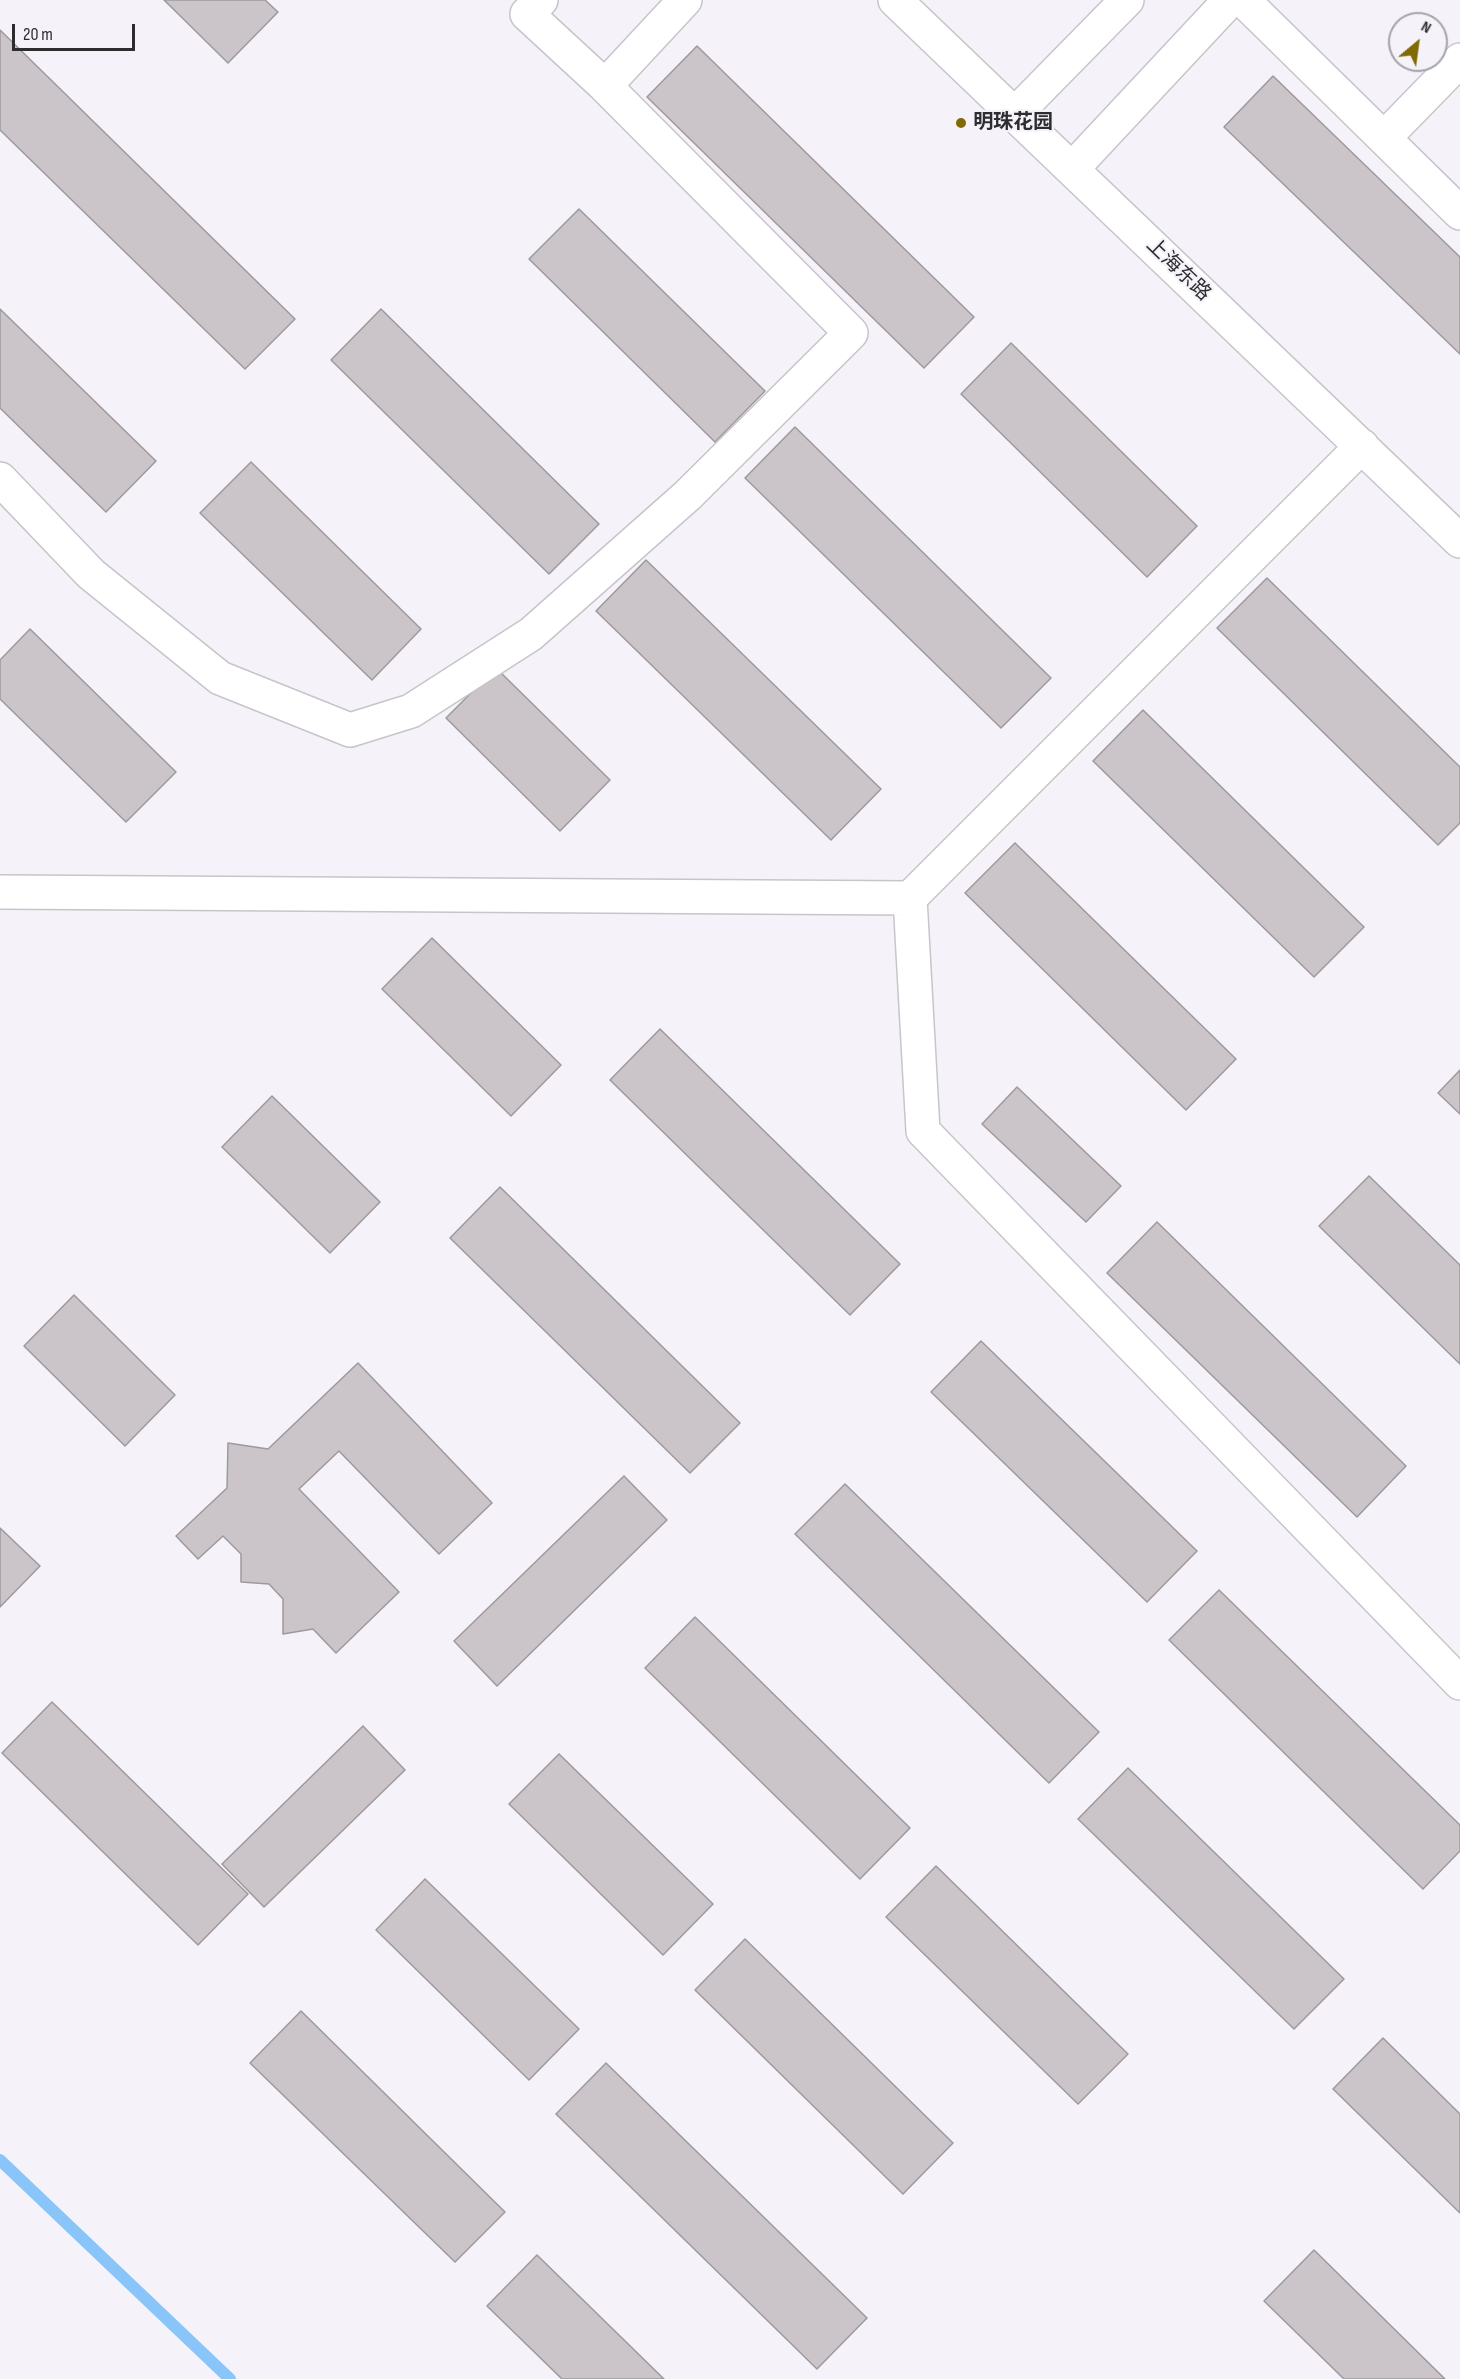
<!DOCTYPE html>
<html>
<head>
<meta charset="utf-8">
<style>
  body { margin:0 }
  #map { position:relative; width:1460px; height:2379px; overflow:hidden; background:#f5f3f9; font-family:"Sofia Sans Condensed",sans-serif }
  canvas { display:block }
  .north { position:absolute; left:1388px; top:12px; width:60px; height:60px; box-sizing:border-box; background:#f5f3f9; border:2px solid #a5a3a8; border-radius:50%; rotate:29deg; font-size:16px; font-weight:700; line-height:24px; text-align:center; color:#2d2c2e }
  .north::after { content:''; display:block; margin:auto; width:21px; height:27px; background:#816a03; clip-path:polygon(50% 0,100% 100%,50% 72%,0 100%) }
  .scale { position:absolute; left:12px; top:24px; width:123px; height:27px; box-sizing:border-box; border:3px solid #2d2c2e; border-top:0; padding-left:8px; font-size:18px; line-height:21px; white-space:nowrap; color:#2d2c2e; -webkit-text-stroke:4px #f5f3f9; paint-order:stroke }
</style>
</head>
<body>
<div id="map">
<canvas width="1460" height="2379"></canvas>
<div class="north">N</div>
<div class="scale">20 m</div>
</div>
<script>
const ctx = document.querySelector('canvas').getContext('2d');
ctx.lineJoin = 'round';
function poly(rows) {
  const path = new Path2D();
  for (const r of rows) {
    path.moveTo(r[0], r[1]);
    for (let i = 2; i < r.length; i += 2) path.lineTo(r[i], r[i + 1]);
  }
  return path;
}
function stroke(path, color, width, dash) {
  ctx.strokeStyle = color;
  ctx.lineWidth = width;
  ctx.lineCap = dash ? 'butt' : 'round';
  ctx.setLineDash(dash || []);
  ctx.stroke(path);
}
function fillPath(path, color) {
  ctx.fillStyle = color;
  ctx.fill(path, 'evenodd');
}
function drawText(font, color, halo, rows, align = 'center') {
  ctx.font = font + ' "Sofia Sans Condensed","Noto Sans SC",sans-serif';
  ctx.lineWidth = 4.5;
  ctx.setLineDash([]);
  ctx.textBaseline = 'middle';
  ctx.strokeStyle = halo;
  ctx.fillStyle = color;
  for (const [text, x, y, turn = 0] of rows) {
    ctx.save();
    ctx.translate(x, y);
    ctx.rotate((+turn || 0) * Math.PI / 180);
    ctx.textAlign = isNaN(turn) ? turn : align;
    if (halo) ctx.strokeText(text, 0, 0);
    ctx.fillText(text, 0, 0);
    ctx.restore();
  }
}
stroke(poly([
  [0,2160,230,2379]
]), '#89c5f8', 12);
const building = poly([
  [164,0,265,0,278,12,228,63,164,0],
  [0,30,295,319,245,369,0,130,0,30],
  [697,46,974,317,924,368,647,97,697,46],
  [1273,76,1460,257,1460,354,1224,127,1273,76],
  [579,209,765,391,715,442,529,259,579,209],
  [0,309,156,461,106,512,0,408,0,309],
  [381,309,599,524,549,574,331,360,381,309],
  [1011,343,1197,526,1147,577,961,394,1011,343],
  [795,427,1051,678,1001,728,745,478,795,427],
  [251,462,421,629,372,680,200,513,251,462],
  [646,560,881,789,831,840,596,611,646,560],
  [1267,578,1460,767,1460,823,1438,845,1217,628,1267,578],
  [30,629,176,772,126,822,0,699,0,660,30,629],
  [496,668,610,780,560,831,446,718,496,668],
  [1143,710,1364,927,1314,977,1093,761,1143,710],
  [1015,843,1236,1059,1186,1110,965,893,1015,843],
  [432,938,561,1065,511,1116,382,989,432,938],
  [660,1029,900,1264,850,1315,610,1080,660,1029],
  [1460,1070,1460,1114,1438,1093,1460,1070],
  [1017,1087,1121,1186,1086,1222,982,1124,1017,1087],
  [272,1096,380,1202,330,1253,222,1147,272,1096],
  [1369,1176,1460,1265,1460,1364,1319,1226,1369,1176],
  [500,1187,740,1423,690,1473,450,1238,500,1187],
  [1157,1222,1406,1466,1357,1517,1107,1273,1157,1222],
  [74,1295,175,1395,125,1446,24,1346,74,1295],
  [981,1341,1197,1551,1147,1602,931,1392,981,1341],
  [358,1363,492,1503,439,1554,339,1451,299,1489,399,1592,336,1653,313,1629,283,1634,283,1599,269,1584,241,1582,241,1554,223,1536,198,1559,176,1536,227,1488,228,1443,268,1449,358,1363],
  [624,1476,667,1520,497,1686,454,1641,624,1476],
  [845,1484,1099,1732,1049,1783,795,1534,845,1484],
  [0,1528,40,1566,0,1607,0,1528],
  [1219,1590,1460,1825,1460,1851,1423,1889,1169,1640,1219,1590],
  [695,1617,910,1828,860,1879,645,1668,695,1617],
  [52,1702,248,1894,198,1945,2,1753,52,1702],
  [363,1726,405,1770,264,1907,222,1864,363,1726],
  [559,1754,713,1904,663,1955,509,1804,559,1754],
  [1128,1768,1344,1979,1294,2029,1078,1819,1128,1768],
  [936,1866,1128,2054,1078,2104,886,1917,936,1866],
  [425,1879,579,2029,529,2080,376,1930,425,1879],
  [745,1939,953,2143,903,2194,695,1990,745,1939],
  [301,2011,505,2212,455,2262,250,2063,301,2011],
  [1383,2038,1460,2114,1460,2213,1333,2089,1383,2038],
  [606,2063,867,2318,817,2369,556,2114,606,2063],
  [1314,2250,1445,2379,1344,2379,1264,2301,1314,2250],
  [537,2255,664,2379,562,2379,487,2306,537,2255]
]);
fillPath(building, '#cbc5c9');
stroke(building, '#9e999d', 1.5);
const minor = poly([
  [541,0,527,14,605,86,685,0],
  [895,0,1460,541],
  [1243,0,1460,213],
  [1015,114,1127,0],
  [1384,138,1460,60],
  [1072,169,1230,0],
  [0,479,91,574,220,678,350,730,411,711,531,634,688,495,851,333,605,86],
  [0,892,910,898,1362,446],
  [910,898,923,1131,1460,1683]
]);
stroke(minor, '#c7c4ca', 36);
stroke(minor, '#fff', 33);
for (const [x, y, r, color] of [
  [961,123,6,"#816a03"]
]) {
  const dot = new Path2D();
  dot.arc(x, y, r, 0, 2 * Math.PI);
  ctx.fillStyle = color;
  ctx.fill(dot);
  stroke(dot, '#f5f3f9', 2);
}
drawText('bold 20px', '#2d2c2e', '#f5f3f9', [
  ["明珠花园",973,123]
], 'left');
drawText('20px', '#2d2c2e', '#f5f3f9', [
  ["上海东路",1178,270,44]
]);
</script>
</body>
</html>
